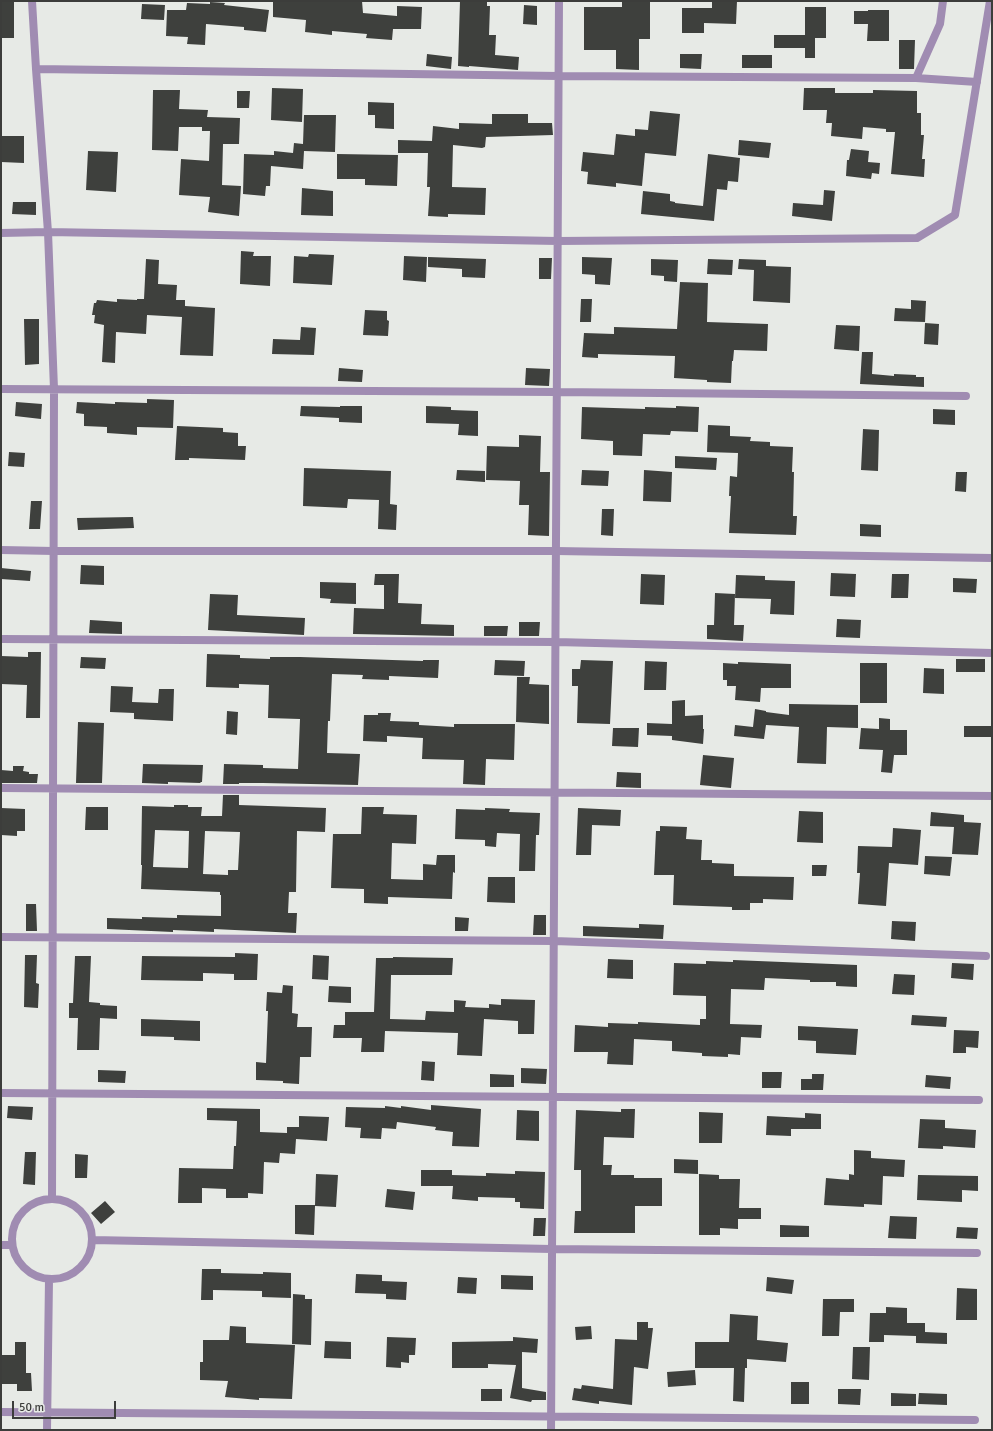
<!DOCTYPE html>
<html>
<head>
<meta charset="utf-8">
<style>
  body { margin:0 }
  #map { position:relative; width:993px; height:1431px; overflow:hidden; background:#e7eae6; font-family:Signika,sans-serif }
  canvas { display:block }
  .frame { position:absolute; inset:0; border:2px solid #3c3d3b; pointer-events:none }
  .scale { position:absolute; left:12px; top:1401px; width:104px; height:18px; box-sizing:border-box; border:2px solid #3c3d3b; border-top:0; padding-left:5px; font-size:12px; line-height:14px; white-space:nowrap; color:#3c3d3b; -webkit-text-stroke:3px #e7eae6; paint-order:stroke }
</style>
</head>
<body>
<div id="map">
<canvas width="993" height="1431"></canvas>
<div class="frame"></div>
<div class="scale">50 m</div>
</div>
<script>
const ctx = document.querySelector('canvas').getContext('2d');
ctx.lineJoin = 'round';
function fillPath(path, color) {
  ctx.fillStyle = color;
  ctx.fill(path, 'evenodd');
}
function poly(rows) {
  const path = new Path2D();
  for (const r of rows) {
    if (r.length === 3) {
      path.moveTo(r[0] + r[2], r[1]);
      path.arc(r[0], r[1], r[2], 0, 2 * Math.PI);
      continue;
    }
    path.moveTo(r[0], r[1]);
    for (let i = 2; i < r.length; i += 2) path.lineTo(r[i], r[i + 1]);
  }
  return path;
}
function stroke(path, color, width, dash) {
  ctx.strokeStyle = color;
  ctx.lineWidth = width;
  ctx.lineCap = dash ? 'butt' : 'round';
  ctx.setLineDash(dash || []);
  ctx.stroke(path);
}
fillPath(poly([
  [1,1,14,1,14,38,1,38],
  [273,1,362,1,363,13,397,16,397,6,422,7,421,29,393,29,392,40,366,38,367,34,332,31,332,35,305,32,306,20,273,17],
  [460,1,487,1,487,6,490,6,489,35,496,35,495,55,519,57,518,70,469,66,469,67,458,66],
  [712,1,737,1,736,24,704,23,704,33,682,33,682,8,712,8],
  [210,2,225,3,224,5,269,10,266,32,244,30,244,27,206,24,205,45,187,44,188,37,166,36,167,10,186,10,187,3,210,4],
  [622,2,650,2,650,39,639,39,639,70,616,69,616,50,584,50,584,7,622,7],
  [142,4,165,5,164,20,141,19],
  [524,5,537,6,537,25,523,24],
  [805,7,826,7,826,38,815,38,815,58,805,58,805,48,774,48,774,35,805,35],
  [868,10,889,10,889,41,867,41,868,24,854,24,854,11,868,11],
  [899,40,915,40,914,69,899,69],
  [427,54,452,57,451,69,426,66],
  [680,54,702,54,701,69,680,68],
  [742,55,772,55,772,68,742,68],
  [272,88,303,89,302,122,271,120],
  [804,88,835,88,835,93,873,93,873,90,917,91,917,113,921,113,921,135,924,135,922,159,925,159,924,177,891,174,895,132,886,132,886,129,863,127,862,139,831,136,832,123,826,123,827,110,803,110],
  [153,90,180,90,179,109,208,110,207,117,240,118,239,144,223,144,222,185,241,186,239,216,208,212,210,197,179,195,181,159,209,161,210,131,202,131,202,127,179,127,178,151,152,150],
  [237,91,250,91,249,108,237,108],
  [368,102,394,103,394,129,375,128,375,115,368,115],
  [650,111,680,114,676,156,645,153,642,186,616,183,616,187,587,184,588,172,581,171,583,152,614,155,616,134,635,136,635,129,648,130],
  [492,114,528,114,528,123,552,123,553,135,486,137,485,147,482,148,453,145,452,187,486,188,485,215,448,214,448,217,428,216,430,187,427,187,428,153,398,153,398,140,432,141,433,126,459,129,459,123,492,124],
  [304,115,336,115,335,152,304,151,303,169,271,166,270,186,266,186,265,196,243,194,244,154,274,155,274,151,293,153,294,143,303,144],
  [2,136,24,136,24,163,1,162],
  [739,140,771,143,769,158,738,155],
  [851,149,869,151,868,162,880,163,879,174,872,173,871,179,846,176,847,160,849,160],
  [88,151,118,152,116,192,86,190],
  [337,154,398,155,397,186,365,185,365,179,337,179],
  [708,154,740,158,738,182,728,181,727,190,717,189,714,221,641,214,643,191,670,194,670,201,675,202,675,203,703,206],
  [302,188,333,191,333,216,301,215],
  [824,190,835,191,832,221,792,216,793,203,823,205],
  [13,202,36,202,36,215,12,214],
  [241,251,254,252,253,256,271,256,270,286,240,284],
  [309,254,334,255,332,285,293,283,294,256,308,257],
  [404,256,427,257,426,282,403,280],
  [428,257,486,259,485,278,462,277,462,269,428,267],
  [582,257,612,258,610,285,595,284,595,275,582,274],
  [539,258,552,258,551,279,539,279],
  [146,259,159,260,158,284,177,285,176,300,185,300,185,306,215,308,213,356,180,355,182,317,147,315,146,334,116,332,115,363,102,362,104,325,94,323,95,315,92,315,94,303,96,303,97,300,117,302,117,299,137,300,137,299,144,299],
  [651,259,678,260,677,282,664,281,664,276,651,275],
  [708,259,733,260,732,275,707,274],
  [739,259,766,260,766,266,791,267,790,303,753,301,754,270,738,269],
  [680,282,708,283,707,322,768,324,767,351,734,350,733,361,732,361,731,383,707,382,707,380,674,378,675,356,598,354,598,358,582,357,584,333,614,334,614,327,677,329],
  [581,299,592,299,591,322,580,322],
  [911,300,926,301,925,322,894,321,895,308,911,309],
  [365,310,387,311,387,320,389,321,388,336,363,335],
  [24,319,39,319,39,364,25,365],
  [925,323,939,324,938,345,924,344],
  [836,325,860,326,859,351,834,349],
  [301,327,316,328,314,355,272,354,273,339,300,340],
  [862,352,873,352,872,374,894,376,894,374,916,375,916,377,924,377,924,387,860,384],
  [339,368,363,370,362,382,338,381],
  [526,368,550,369,549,386,525,385],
  [147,399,174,400,173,428,137,427,137,435,107,433,107,427,84,426,84,414,76,413,77,402,115,404,115,402,147,403],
  [16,402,42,404,41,419,15,416],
  [301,406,340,407,340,406,362,406,362,423,339,422,339,418,300,416],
  [426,406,451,407,451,410,478,411,478,436,458,435,459,424,426,423],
  [676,406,699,407,698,432,671,431,670,435,643,434,642,456,613,455,613,441,581,439,582,407,645,409,645,407,676,408],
  [933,409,955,410,955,425,933,424],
  [708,425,730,426,730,436,751,437,750,441,770,442,770,446,793,447,792,472,794,472,793,516,797,516,796,535,729,533,731,496,729,496,730,476,737,477,738,453,707,452],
  [177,426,223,428,223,432,238,433,238,446,246,446,245,460,189,458,189,460,175,460],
  [863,429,879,430,878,471,861,470],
  [519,435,541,436,540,472,550,472,549,536,528,535,529,505,519,505,520,481,486,480,487,446,519,447],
  [9,452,25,453,24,467,8,466],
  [675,456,717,458,716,470,675,468],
  [304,468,391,471,390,504,397,505,396,530,378,529,379,500,348,499,347,508,303,506],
  [457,470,485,471,485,482,456,480],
  [582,470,609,471,608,486,581,485],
  [644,470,672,472,671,502,643,501],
  [956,472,967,472,966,492,955,491],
  [31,501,42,501,40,529,29,529],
  [602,509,614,509,613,536,601,535],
  [133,517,134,528,78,530,77,518],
  [860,524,881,525,881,537,860,536],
  [81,565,104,566,104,585,80,584],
  [1,568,31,571,30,581,1,579],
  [831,573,856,574,855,597,830,596],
  [375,574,399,574,398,603,422,604,421,624,454,625,454,636,353,634,354,608,384,609,384,585,374,585],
  [641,574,665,575,664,605,640,604],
  [892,574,909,574,908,598,891,598],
  [736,575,765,576,765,580,795,581,794,615,770,614,771,599,735,598],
  [953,578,977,579,976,593,953,592],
  [320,582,356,583,356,604,330,603,331,599,320,598],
  [715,593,735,594,734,625,744,625,743,641,707,639,707,625,714,625],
  [210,594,238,595,237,615,305,618,304,635,208,630],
  [837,619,861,620,860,638,836,637],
  [90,620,122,622,122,634,89,633],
  [519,622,540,622,539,636,519,636],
  [484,626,508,626,507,636,484,636],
  [28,652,41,652,40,718,26,718,27,685,1,684,1,656,28,657],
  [207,654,240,655,240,658,270,659,270,657,300,657,423,661,423,660,439,660,438,678,389,676,389,680,362,679,363,675,332,674,330,721,328,721,327,753,360,754,358,785,263,783,239,783,239,784,223,784,224,764,263,765,263,768,298,769,300,719,268,718,269,685,239,684,239,688,206,687],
  [81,657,106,658,105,669,80,668],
  [956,659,985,659,985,672,956,672],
  [495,660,525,661,524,676,494,675],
  [581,660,613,661,610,724,577,723,578,686,572,686,572,669,580,669],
  [645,661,667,662,666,690,644,690],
  [738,662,791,664,791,688,761,688,760,702,735,700,736,686,727,686,727,680,723,680,723,663,738,664],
  [860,663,887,663,887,703,860,703],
  [924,668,944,669,944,694,923,693],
  [517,677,530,677,529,684,549,685,549,724,516,722],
  [111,686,133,687,132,702,158,703,159,689,174,689,173,721,134,719,134,713,110,712],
  [685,700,685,716,703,715,703,729,704,729,703,744,672,740,672,736,647,735,647,723,672,724,672,701],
  [789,704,858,705,858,728,827,727,826,764,797,763,799,727,766,725,764,739,734,736,735,725,753,727,755,709,766,711,766,712,789,715],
  [227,711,238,712,237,735,226,734],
  [378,713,391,713,390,721,419,722,419,725,454,727,454,724,515,724,514,760,486,759,485,785,463,784,464,760,422,759,423,738,387,736,387,742,363,741,364,715,378,715],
  [879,718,890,719,890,730,907,730,907,755,894,755,892,773,881,772,883,750,859,749,861,728,879,729],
  [78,722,104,723,102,783,76,783],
  [964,726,992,726,992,737,964,737],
  [613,728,639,728,638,747,612,746],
  [703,755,734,758,731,788,700,785],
  [143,764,203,765,202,782,201,782,200,783,168,782,168,784,142,783],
  [13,766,24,766,23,771,29,772,29,774,38,774,37,783,1,783,1,770,13,771],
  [617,772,641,773,641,788,616,787],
  [223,795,239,795,239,805,326,808,325,832,297,831,296,892,289,892,288,913,297,913,296,933,214,929,214,932,173,930,173,932,107,929,107,918,142,919,142,917,177,918,177,915,221,916,221,895,220,895,220,892,141,889,142,865,141,865,142,806,174,807,174,805,188,805,188,807,202,807,201,816,222,816],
  [155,830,189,831,188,868,153,867],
  [205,831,240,832,238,870,228,870,228,875,203,874],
  [86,807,108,807,108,830,85,830],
  [362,807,384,807,383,814,417,815,416,844,392,843,391,879,423,880,423,864,436,865,437,855,455,855,455,873,453,872,452,899,388,897,388,904,364,903,364,889,331,888,333,834,361,834],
  [1,808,25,809,25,831,17,831,17,836,1,835],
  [485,808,510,809,509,812,540,813,539,835,536,835,535,871,519,871,520,834,497,833,496,847,485,846,485,840,455,839,456,809,485,810],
  [578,808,621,810,620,826,592,825,591,855,576,855],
  [799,811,823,812,823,843,797,842],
  [931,812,964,815,964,822,981,823,978,855,952,854,954,827,930,826],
  [660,826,687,827,686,839,702,840,701,860,712,860,712,863,734,864,734,876,794,877,793,900,763,899,763,903,750,903,750,910,732,910,732,907,673,905,674,875,654,875,656,831,660,831],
  [893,828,921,830,918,865,889,863,886,906,858,904,860,873,857,873,858,846,892,847],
  [925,856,952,857,950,876,924,874],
  [812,865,827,865,826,876,812,876],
  [488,877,515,877,515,903,487,902],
  [26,904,36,904,37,931,26,931],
  [534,915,546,915,546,935,533,935],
  [455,917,469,918,468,931,455,931],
  [892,921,916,922,915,941,891,939],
  [639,924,664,925,663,939,583,936,583,926,639,928],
  [235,953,258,954,257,980,234,980,234,974,203,973,203,981,141,980,142,956,235,957],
  [25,955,37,955,36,983,39,984,38,1008,24,1007],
  [313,955,329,956,328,980,312,979],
  [75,956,91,956,89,1002,100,1003,100,1005,117,1006,117,1019,100,1018,99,1050,77,1050,78,1018,69,1018,69,1003,73,1003],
  [393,957,453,958,452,975,391,975,390,1019,425,1020,426,1011,454,1012,454,1000,466,1001,465,1007,489,1008,489,1004,501,1005,501,999,535,1000,534,1034,518,1034,518,1021,484,1019,482,1056,457,1055,458,1033,385,1031,384,1052,361,1052,362,1038,333,1038,334,1025,345,1025,345,1012,374,1012,376,958,393,958],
  [608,959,633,960,633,979,607,978],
  [733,960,857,965,857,987,836,986,836,982,810,982,810,980,765,978,764,990,731,989,730,1024,762,1025,761,1038,741,1037,740,1055,728,1054,728,1057,702,1056,702,1053,672,1051,672,1041,634,1039,633,1065,607,1064,608,1052,574,1052,575,1025,608,1027,608,1023,638,1024,638,1022,700,1025,700,1019,706,1019,706,996,673,995,674,963,706,964,706,961,733,962],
  [952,963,974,964,973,980,951,978],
  [894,974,915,975,914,995,892,994],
  [283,985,293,986,292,1013,298,1014,297,1027,312,1027,311,1057,300,1057,299,1084,283,1083,283,1081,256,1080,256,1062,266,1063,268,1011,266,1011,267,992,282,993],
  [329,986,351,987,351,1003,328,1002],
  [912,1015,947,1017,946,1027,911,1025],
  [141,1019,200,1021,200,1041,174,1040,174,1037,141,1036],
  [798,1026,858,1029,856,1055,816,1053,816,1041,798,1040],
  [954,1030,979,1031,978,1048,966,1047,966,1053,953,1053],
  [422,1061,435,1062,434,1081,421,1080],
  [521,1068,547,1069,546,1084,521,1083],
  [98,1070,126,1071,125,1083,98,1082],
  [762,1072,782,1072,781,1088,762,1088],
  [490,1074,514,1075,514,1087,490,1087],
  [812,1074,824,1074,823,1090,801,1090,801,1079,812,1079],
  [926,1075,951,1077,950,1089,925,1087],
  [431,1105,481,1109,479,1147,452,1146,453,1132,435,1130,436,1127,397,1122,396,1129,382,1128,381,1139,360,1138,361,1128,345,1127,346,1107,385,1108,385,1106,401,1108,401,1106,431,1110],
  [8,1106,33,1107,32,1120,7,1118],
  [207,1108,260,1109,260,1132,287,1133,287,1127,299,1127,299,1116,329,1117,327,1141,296,1139,295,1154,280,1153,279,1163,264,1162,263,1194,248,1193,248,1198,226,1198,226,1189,202,1188,202,1203,178,1203,179,1168,233,1169,234,1146,236,1146,237,1121,207,1120],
  [621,1109,635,1109,634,1138,604,1137,603,1165,612,1165,611,1175,634,1175,634,1178,662,1178,662,1206,635,1206,635,1233,574,1233,575,1211,581,1211,581,1170,574,1170,576,1110,621,1112],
  [517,1110,539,1111,539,1141,516,1140],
  [699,1112,723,1113,722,1143,699,1143],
  [805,1113,821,1114,821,1129,791,1129,791,1136,766,1135,767,1116,805,1118],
  [920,1119,945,1120,945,1128,976,1130,975,1148,943,1146,943,1149,918,1148],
  [854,1150,871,1151,871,1158,905,1160,904,1177,883,1176,882,1205,864,1204,864,1207,824,1205,826,1178,849,1180,849,1174,854,1175],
  [25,1152,36,1152,35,1185,23,1184],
  [75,1154,88,1155,87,1178,75,1178],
  [674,1159,698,1160,698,1174,674,1173],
  [421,1170,452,1170,452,1175,486,1176,486,1173,515,1174,515,1171,545,1172,544,1209,520,1208,520,1202,515,1202,515,1198,478,1197,478,1201,452,1199,453,1186,421,1186],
  [316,1174,338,1175,336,1207,315,1206,314,1235,295,1234,295,1205,315,1205],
  [699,1174,719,1175,719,1179,740,1179,739,1208,761,1208,761,1219,738,1219,738,1229,720,1228,720,1235,699,1235],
  [918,1175,978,1176,978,1191,962,1190,962,1202,917,1200],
  [387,1189,415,1192,413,1210,385,1207],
  [105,1201,115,1212,101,1224,91,1213],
  [890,1216,917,1217,916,1239,888,1238],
  [534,1218,546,1218,545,1236,533,1236],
  [780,1225,809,1226,809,1237,780,1237],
  [957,1227,978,1228,977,1239,956,1238],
  [202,1269,221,1269,221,1273,263,1274,263,1272,291,1273,291,1298,262,1297,262,1291,213,1290,213,1300,201,1300],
  [356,1274,382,1275,382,1281,407,1282,406,1300,386,1299,386,1294,355,1293],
  [501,1275,533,1276,533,1290,501,1289],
  [458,1277,477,1278,476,1294,457,1293],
  [767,1277,794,1280,792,1294,766,1291],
  [957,1288,977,1289,977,1320,956,1320],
  [293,1294,305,1295,305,1299,312,1299,311,1345,292,1344],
  [823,1299,854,1299,854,1312,840,1312,839,1336,822,1336],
  [886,1307,907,1308,907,1323,925,1323,925,1332,947,1333,947,1344,916,1343,916,1336,884,1335,884,1342,869,1342,870,1313,886,1313],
  [730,1314,758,1316,757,1340,788,1343,786,1362,747,1359,747,1368,745,1368,744,1402,733,1401,734,1368,695,1368,695,1342,729,1342],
  [637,1322,648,1322,648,1328,653,1328,648,1369,634,1367,632,1405,599,1401,599,1404,572,1400,574,1388,581,1389,582,1385,613,1389,615,1339,637,1340],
  [230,1326,246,1327,246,1343,295,1345,292,1399,259,1398,259,1400,225,1397,228,1381,200,1380,200,1362,203,1362,203,1340,229,1340],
  [591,1326,592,1339,576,1340,575,1327],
  [387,1337,416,1338,415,1355,409,1355,409,1363,401,1362,401,1368,386,1367],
  [513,1337,538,1339,537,1353,522,1352,522,1365,520,1365,522,1365,522,1388,546,1392,546,1400,532,1400,531,1402,510,1398,516,1365,488,1364,488,1368,452,1368,452,1342,513,1341],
  [325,1341,351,1342,351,1359,324,1358],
  [15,1342,26,1342,26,1373,31,1373,32,1391,17,1391,17,1384,1,1384,1,1355,15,1355],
  [853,1347,870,1347,869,1380,852,1379],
  [695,1370,696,1385,668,1387,667,1372],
  [791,1382,809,1382,809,1404,791,1404],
  [481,1389,502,1389,502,1401,481,1401],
  [838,1389,861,1389,860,1405,838,1404],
  [891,1393,916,1394,916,1406,891,1406],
  [919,1393,947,1394,947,1405,918,1404]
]), '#3e403d');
stroke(poly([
  [32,1,36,69,48,232,54,389,52,1199],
  [943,1,940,24,916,78,977,82],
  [36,69,559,76,916,78],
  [1,233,48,232,558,241,917,238,955,215,990,1],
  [1,389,557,392,966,396],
  [1,639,556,642,992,653],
  [1,788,992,796],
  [1,937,554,941,986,956],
  [1,1093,979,1100],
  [52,1239,40],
  [92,1240,552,1249,977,1253],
  [1,1245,12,1245],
  [1,1412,975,1420],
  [47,1430,49,1279],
  [551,1430,559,1]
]), '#a08cb2', 8);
stroke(poly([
  [1,550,54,551,556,551,992,558]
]), '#a08cb2', 8);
</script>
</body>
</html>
